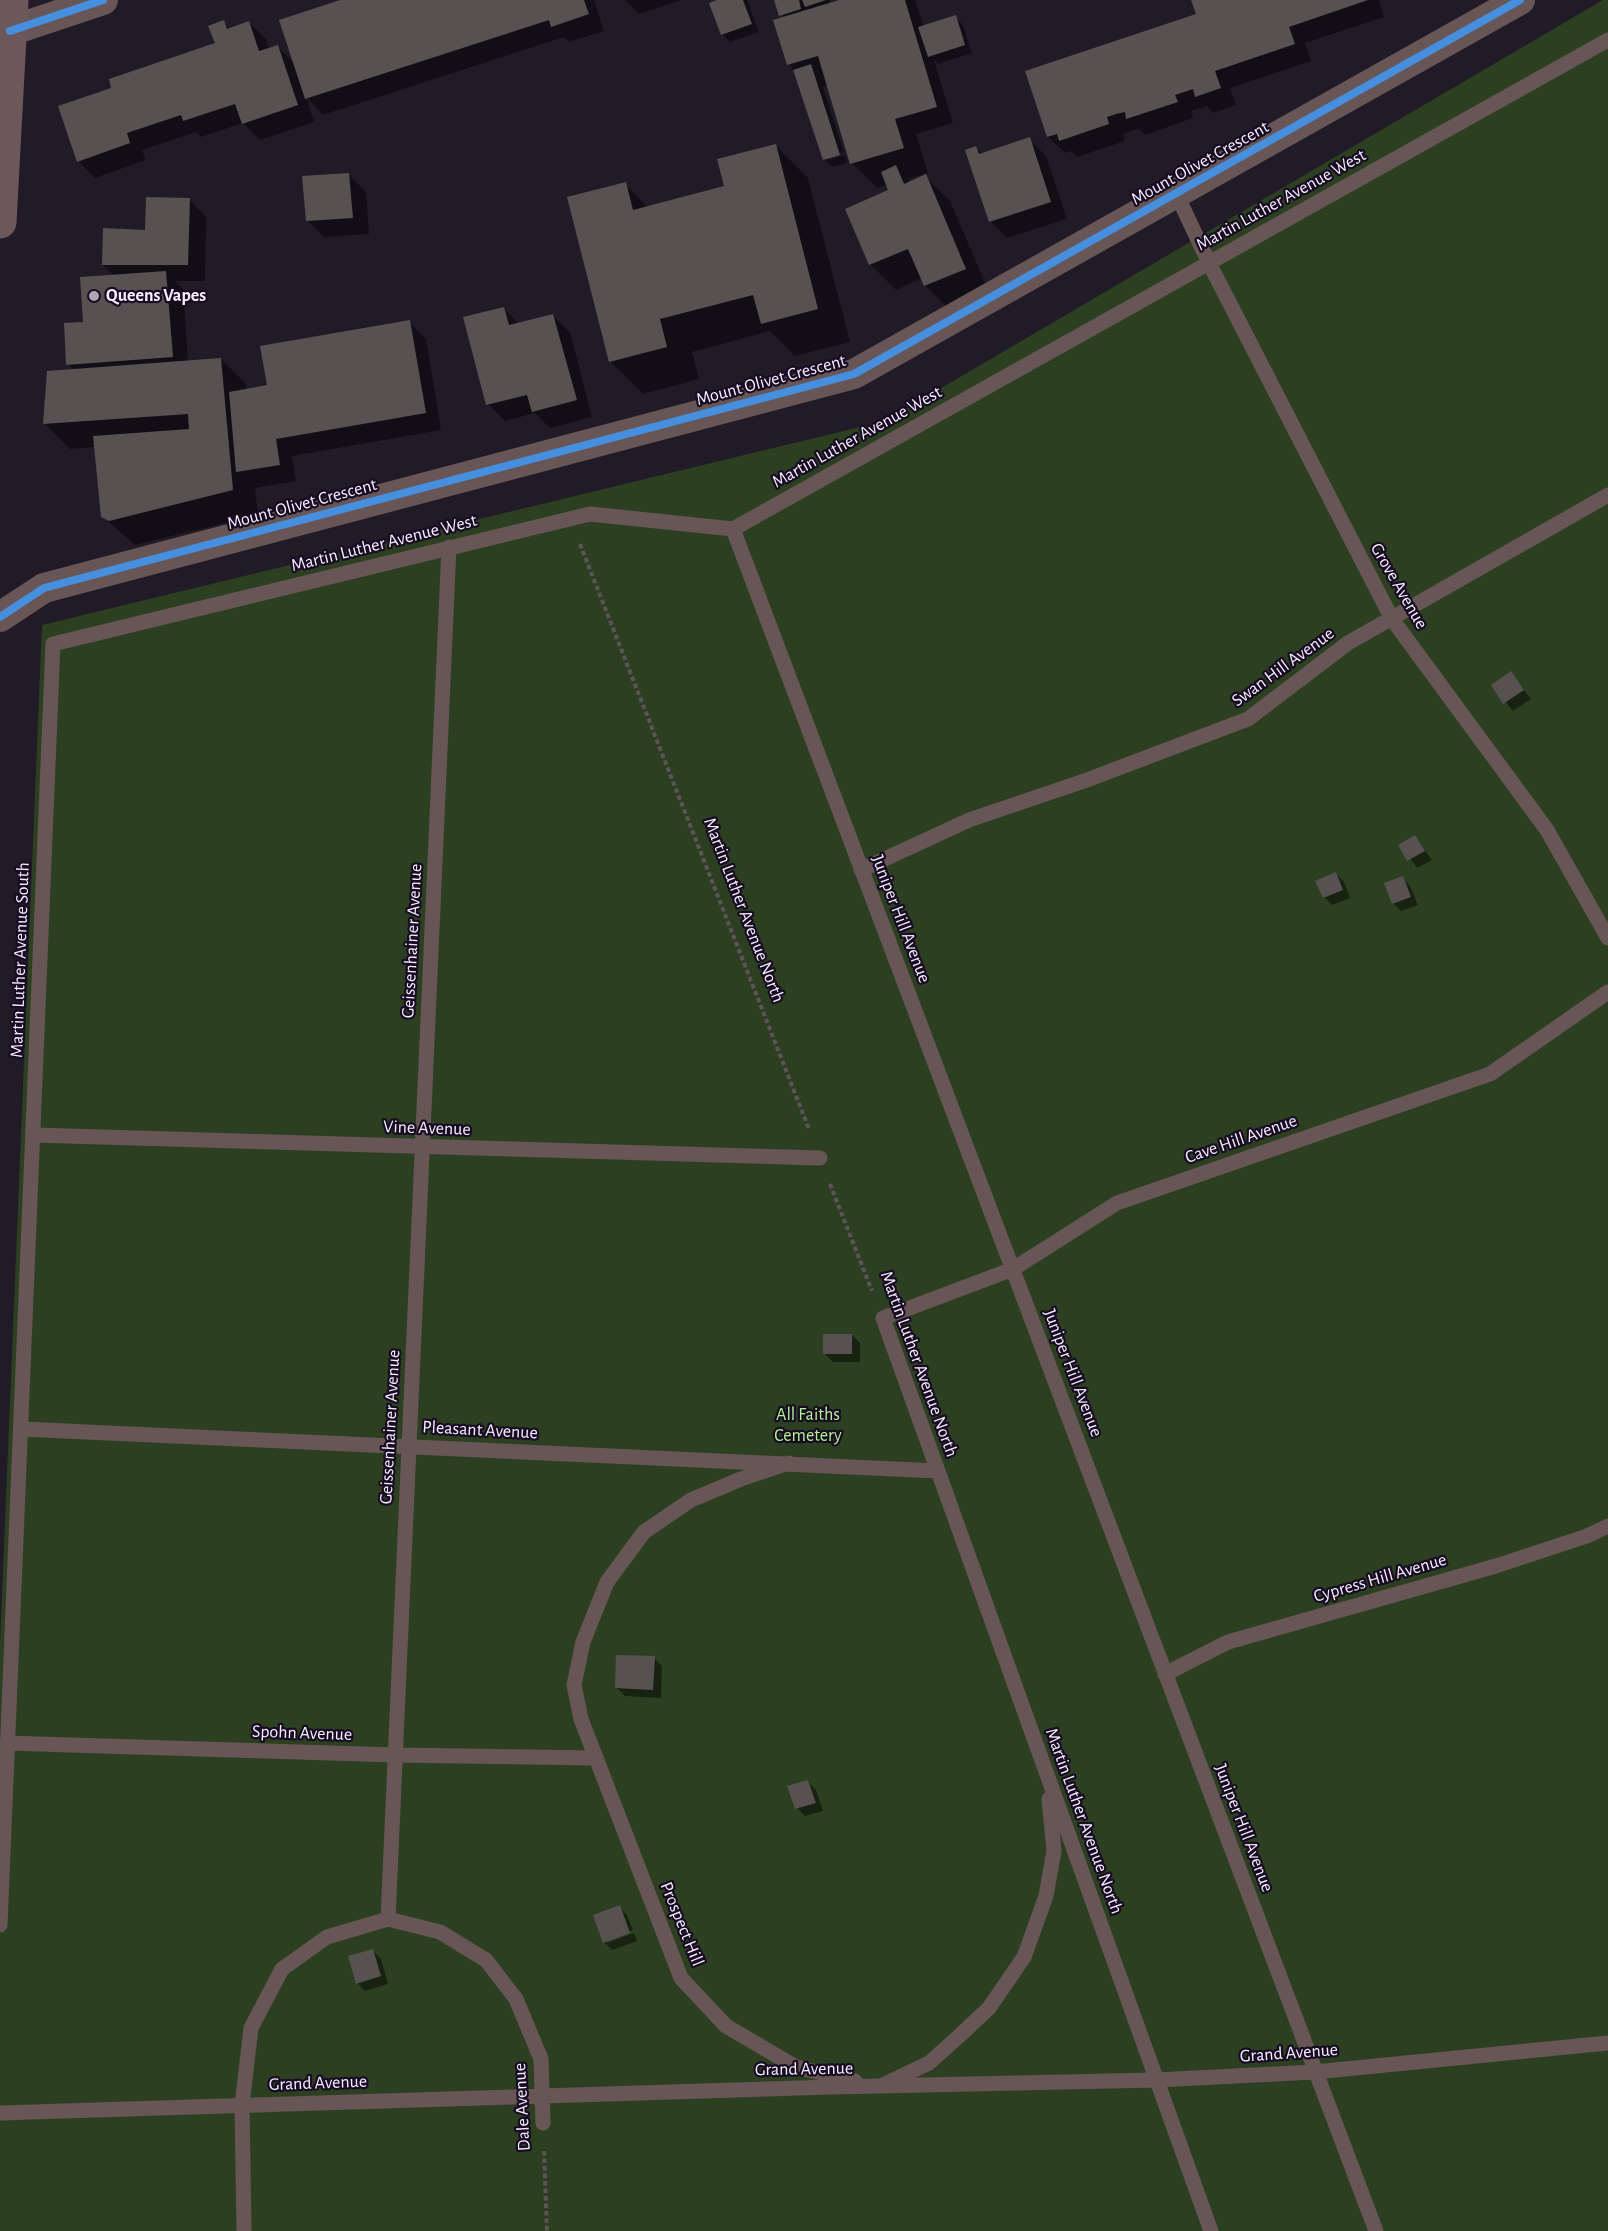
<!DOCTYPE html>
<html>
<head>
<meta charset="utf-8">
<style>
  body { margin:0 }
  canvas { display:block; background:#211b27 }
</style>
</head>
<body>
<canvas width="1608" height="2231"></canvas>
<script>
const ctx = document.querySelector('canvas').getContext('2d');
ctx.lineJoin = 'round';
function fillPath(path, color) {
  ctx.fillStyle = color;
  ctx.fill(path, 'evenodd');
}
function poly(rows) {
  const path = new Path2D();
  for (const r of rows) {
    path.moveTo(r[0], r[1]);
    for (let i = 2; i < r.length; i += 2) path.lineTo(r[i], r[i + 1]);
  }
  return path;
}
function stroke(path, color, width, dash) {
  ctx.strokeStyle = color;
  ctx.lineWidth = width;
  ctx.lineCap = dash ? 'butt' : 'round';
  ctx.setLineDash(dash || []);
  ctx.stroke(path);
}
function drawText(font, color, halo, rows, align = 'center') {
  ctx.font = font + ' "Alegreya Sans",sans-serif';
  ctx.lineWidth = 4.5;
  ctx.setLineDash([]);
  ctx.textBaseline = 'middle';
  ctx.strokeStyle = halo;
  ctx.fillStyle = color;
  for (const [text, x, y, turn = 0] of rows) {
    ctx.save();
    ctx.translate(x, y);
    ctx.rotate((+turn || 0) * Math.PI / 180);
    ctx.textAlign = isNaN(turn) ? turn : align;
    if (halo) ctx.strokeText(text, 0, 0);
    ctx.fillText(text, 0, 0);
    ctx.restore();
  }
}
fillPath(poly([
  [1603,0,1608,0,1608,2231,0,2231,0,1644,42,625,885,421]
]), '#2c4021');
fillPath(poly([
  [346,0,594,0,604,31,569,42,564,37,323,115,306,97,314,122,260,140,243,123,201,137,196,132,142,150,146,160,95,178,78,161,113,88,217,44,224,22,230,29,249,23,266,39,269,49,277,46,295,64],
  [625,0,682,0,639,14],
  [721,0,747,0,759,32,730,42,722,34],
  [776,0,829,0,831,4,844,0,915,0,924,27,955,17,963,25,972,53,938,64,934,60,953,123,916,134,928,173,908,179,911,182,925,176,950,201,990,294,950,310,925,285,922,278,896,290,871,265,847,209,890,191,887,185,877,188,852,163,828,85,823,87,844,152,827,157,827,160,845,155,847,163,832,167,824,159,775,21,784,18],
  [1193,0,1379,0,1384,17,1305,43,1311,61,1230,88,1236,105,1213,113,1207,106,1191,111,1193,118,1145,135,1139,129,1133,130,1123,134,1125,141,1077,157,1071,151,1065,153,1048,137,1027,72,1198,15],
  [1029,139,1046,156,1067,219,1007,238,990,221,976,148,982,154],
  [776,146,808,178,850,342,795,356,770,331,692,352,699,379,643,394,610,361,625,184,648,207,726,187],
  [349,175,366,192,369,234,324,237,307,220],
  [190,200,206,217,205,281,175,281,183,289,188,362,221,359,246,384,246,391,269,387,409,322,426,339,441,430,292,456,296,481,255,488,258,515,135,545,102,516,95,447,70,449,45,424,74,370,68,364,85,323,114,276,103,265],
  [503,308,519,324,553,316,570,332,592,417,550,428,535,413,505,421,488,404],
  [1511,673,1531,699,1513,711,1493,686],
  [1415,837,1432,860,1417,868,1400,845],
  [1336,874,1344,882,1350,898,1332,905,1324,897],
  [1402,878,1410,886,1418,905,1401,911,1393,903],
  [852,1335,860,1343,860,1362,833,1362,825,1354],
  [654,1658,662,1666,661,1698,625,1696,617,1688],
  [808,1782,816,1790,823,1811,805,1816,797,1808],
  [619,1907,627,1915,633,1930,607,1940,607,1943,634,1933,637,1941,612,1950,604,1942],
  [373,1951,381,1959,388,1984,365,1991,357,1983]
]), '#0007');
fillPath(poly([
  [340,0,584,0,589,14,551,27,549,20,305,99,279,20],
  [717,0,743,0,752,24,721,35,709,3],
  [774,0,799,0,801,9,779,16],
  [802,0,826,0,805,7],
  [839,0,905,0,937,107,895,119,904,148,850,164,818,56,787,65,773,20],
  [1191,0,1368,0,1289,27,1295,44,1215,71,1221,88,1195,97,1193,89,1175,95,1178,102,1126,119,1125,112,1116,114,1107,117,1109,124,1059,141,1057,134,1047,137,1025,71,1196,14],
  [956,15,965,45,928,57,918,27],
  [224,20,227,29,249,21,259,51,278,45,298,105,242,124,235,104,183,121,181,115,127,133,130,143,77,162,58,106,111,88,109,79,215,43,208,26],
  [811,64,840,155,823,160,793,70],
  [1030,137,1051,202,989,222,965,150,976,146,979,154],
  [776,144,818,309,761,324,753,295,660,319,667,347,609,362,567,197,626,182,633,210,724,186,717,159],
  [896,165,904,184,926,174,966,269,924,286,908,249,869,265,845,209,888,190,881,172],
  [349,173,353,218,306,221,302,176],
  [146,197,190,198,188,265,102,265,103,228,145,230],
  [166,271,173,357,66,365,64,323,83,322,80,277],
  [504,307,509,325,553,314,577,400,532,412,527,395,486,405,463,317],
  [410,320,426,413,276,439,280,465,236,472,229,392,267,385,260,346],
  [221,358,233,490,109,521,101,517,93,436,189,429,188,414,43,424,47,371],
  [1511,671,1524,690,1503,704,1491,685],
  [1415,835,1425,851,1407,861,1398,845],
  [1336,872,1343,890,1323,898,1315,881],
  [1403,876,1411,897,1392,904,1384,883],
  [823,1334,852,1334,852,1354,823,1354],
  [616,1655,655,1656,653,1690,615,1688],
  [808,1780,816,1803,795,1809,787,1786],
  [620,1905,630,1933,603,1943,593,1915],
  [373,1949,381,1976,356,1984,348,1956]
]), '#585152');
stroke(poly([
  [580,544,809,1129],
  [830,1184,872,1291],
  [544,2151,547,2231]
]), '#5e5358', 4, [4.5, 3]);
stroke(poly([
  [1176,193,1209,263,1392,619,1547,830,1608,938],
  [733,529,1376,2231],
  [861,870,969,820,1087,780,1248,719,1348,643,1608,495],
  [33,1135,820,1158],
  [21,1429,938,1471],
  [789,1463,741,1479,691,1500,644,1532,607,1582,583,1642,574,1685,581,1719,681,1978,726,2026,796,2067,855,2081],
  [1165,1674,1228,1642,1496,1566,1587,1536,1608,1526],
  [7,1743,395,1755,596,1758],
  [388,1919,449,547],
  [0,1925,53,644,590,514,733,529,1608,40],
  [883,2085,929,2063,957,2038,989,2008,1024,1957,1046,1896,1054,1851,1049,1799],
  [0,2113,831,2087,1156,2080,1315,2072,1608,2043],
  [244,2231,242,2105,251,2028,282,1969,327,1937,388,1919,440,1932,486,1960,516,1999,541,2059,543,2123],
  [1211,2231,883,1318,1013,1269,1117,1203,1490,1074,1608,992]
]), '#685657', 15);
stroke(poly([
  [10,31,103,0],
  [0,617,44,588,854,374,1520,0]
]), '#685657', 30);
stroke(poly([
  [0,222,12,0]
]), '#6c585a', 33);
stroke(poly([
  [10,31,103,0],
  [0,617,44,588,854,374,1520,0]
]), '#468fdf', 8);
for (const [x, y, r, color] of [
  [94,296,6,"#aca5b3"]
]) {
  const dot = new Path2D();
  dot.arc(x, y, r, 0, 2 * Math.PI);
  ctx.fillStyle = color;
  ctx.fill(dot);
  stroke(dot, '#170c22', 2);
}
drawText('18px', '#f7efff', '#170c22', [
  ["Mount Olivet Crescent",1200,163,-29],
  ["Martin Luther Avenue West",1281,200,-29],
  ["Mount Olivet Crescent",771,380,-15],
  ["Martin Luther Avenue West",857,437,-29],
  ["Mount Olivet Crescent",302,504,-15],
  ["Martin Luther Avenue West",384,543,-14],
  ["Grove Avenue",1399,586,60],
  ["Swan Hill Avenue",1283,667,-36],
  ["Martin Luther Avenue North",744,910,69],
  ["Juniper Hill Avenue",901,919,69],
  ["Geissenhainer Avenue",412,941,-87],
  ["Martin Luther Avenue South",20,960,-88],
  ["Vine Avenue",427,1128,2],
  ["Cave Hill Avenue",1241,1139,-19],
  ["Martin Luther Avenue North",919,1364,70],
  ["Juniper Hill Avenue",1073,1373,69],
  ["Geissenhainer Avenue",390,1427,-87],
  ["Pleasant Avenue",480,1430,3],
  ["Cypress Hill Avenue",1380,1578,-16],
  ["Spohn Avenue",302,1733,2],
  ["Martin Luther Avenue North",1084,1821,70],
  ["Juniper Hill Avenue",1244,1828,69],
  ["Prospect Hill",682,1924,68],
  ["Grand Avenue",1289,2053,-4],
  ["Grand Avenue",804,2069,-1],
  ["Grand Avenue",318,2083,-2],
  ["Dale Avenue",522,2107,-93]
]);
drawText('bold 18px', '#f7efff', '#170c22', [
  ["Queens Vapes",106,296]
], 'left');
drawText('18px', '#b6f394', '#170c22', [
  ["All Faiths",808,1415],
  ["Cemetery",808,1436]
]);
</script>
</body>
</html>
